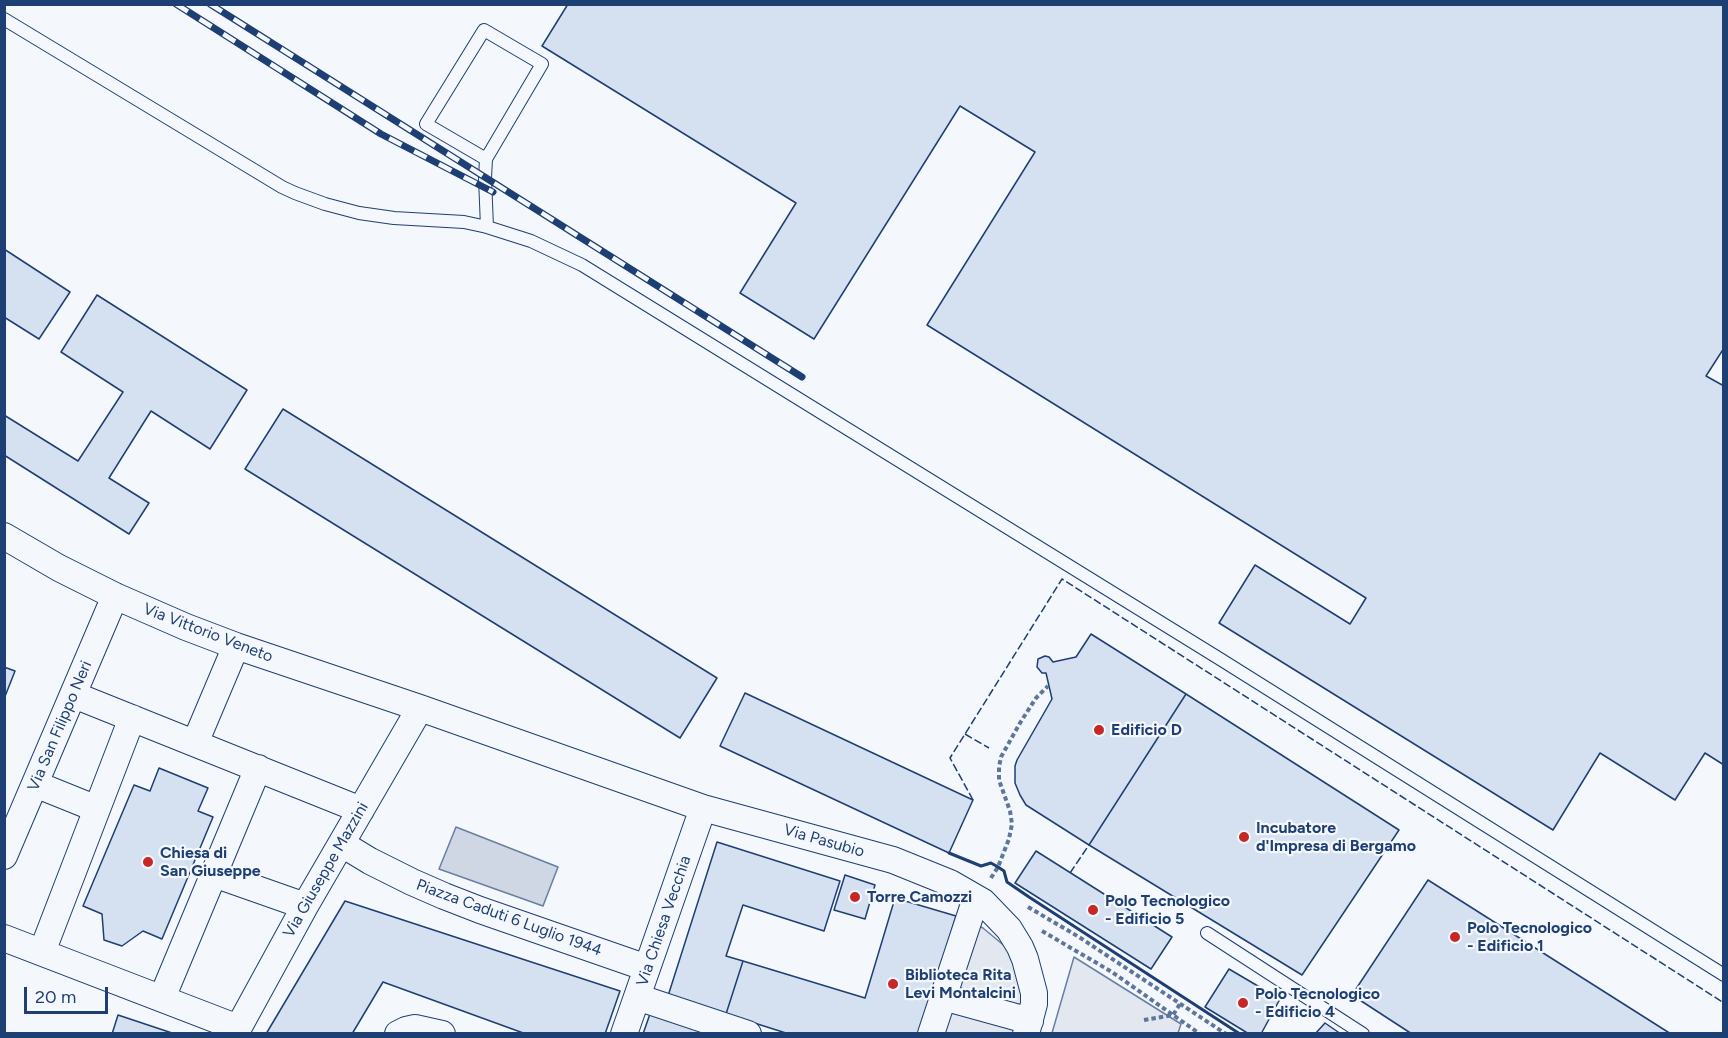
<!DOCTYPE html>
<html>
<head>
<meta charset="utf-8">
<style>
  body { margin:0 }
  #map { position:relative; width:1728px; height:1038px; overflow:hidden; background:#f4f7fb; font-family:Figtree,sans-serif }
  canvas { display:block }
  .frame { position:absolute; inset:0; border:6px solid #1d3f73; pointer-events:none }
  .scale { position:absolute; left:24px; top:987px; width:84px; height:27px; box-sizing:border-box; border:3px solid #1d3f73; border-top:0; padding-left:8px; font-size:18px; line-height:21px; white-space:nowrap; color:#1d3f73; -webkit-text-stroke:4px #f4f7fb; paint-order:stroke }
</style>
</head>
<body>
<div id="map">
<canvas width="1728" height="1038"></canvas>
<div class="frame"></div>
<div class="scale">20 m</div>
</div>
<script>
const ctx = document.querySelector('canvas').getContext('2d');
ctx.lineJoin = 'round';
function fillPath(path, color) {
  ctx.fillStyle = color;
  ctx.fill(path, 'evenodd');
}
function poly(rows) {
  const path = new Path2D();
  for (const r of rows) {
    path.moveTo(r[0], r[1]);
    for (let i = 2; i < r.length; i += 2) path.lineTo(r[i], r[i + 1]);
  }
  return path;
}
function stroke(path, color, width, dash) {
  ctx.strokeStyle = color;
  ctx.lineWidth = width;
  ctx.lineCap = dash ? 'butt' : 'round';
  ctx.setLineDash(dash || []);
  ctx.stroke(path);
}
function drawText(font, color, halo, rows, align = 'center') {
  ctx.font = font + ' Figtree,sans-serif';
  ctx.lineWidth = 4.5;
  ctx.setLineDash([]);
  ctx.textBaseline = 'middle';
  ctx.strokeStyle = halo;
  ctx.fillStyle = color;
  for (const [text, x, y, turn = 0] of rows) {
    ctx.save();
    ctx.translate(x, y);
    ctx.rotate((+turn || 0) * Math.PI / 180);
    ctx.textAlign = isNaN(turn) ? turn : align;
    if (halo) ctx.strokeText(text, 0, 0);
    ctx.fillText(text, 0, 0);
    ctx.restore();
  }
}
const parking = poly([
  [956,916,983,928,1007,948,1024,990,1015,1033,920,1034,956,916],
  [1074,957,1181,1024,1178,1033,1052,1033,1074,957]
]);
fillPath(parking, '#e3e8f0');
stroke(parking, '#687fa3', 1.5);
const water = poly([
  [456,827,558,867,543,906,439,869,456,827]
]);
fillPath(water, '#cfd7e4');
stroke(water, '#687fa3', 1.5);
const building = poly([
  [568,4,1724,4,1724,348,1706,376,1724,386,1724,765,1705,753,1675,800,1600,753,1553,830,1219,623,1255,565,1350,624,1366,598,927,325,1035,152,960,106,814,339,740,293,796,203,542,46,568,4],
  [4,249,70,292,39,339,4,317,4,249],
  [97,295,247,390,210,449,151,411,109,478,149,503,129,534,4,455,4,415,78,461,123,392,61,352,97,295],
  [283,409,717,678,680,738,245,469,283,409],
  [1091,634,1186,694,1089,845,1026,805,1020,795,1015,783,1015,766,1017,760,1052,699,1046,673,1042,673,1037,667,1038,659,1045,656,1049,657,1053,662,1076,657,1091,634],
  [4,667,15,671,4,699,4,667],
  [745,693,973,800,949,853,720,746,745,693],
  [1186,694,1399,830,1302,975,1089,845,1186,694],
  [159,768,208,788,198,811,213,817,162,939,143,931,122,946,104,940,102,914,83,906,134,785,150,791,159,768],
  [717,842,840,881,824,931,743,905,726,956,743,961,726,1014,668,996,717,842],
  [1036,851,1172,937,1151,969,1015,883,1036,851],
  [845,875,875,885,865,919,834,910,845,875],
  [1428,880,1671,1034,1412,1034,1352,995,1428,880],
  [895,898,956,916,920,1034,789,1034,726,1014,743,961,865,998,895,898],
  [345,901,620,991,605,1034,526,1034,383,982,352,1034,266,1034,345,901],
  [1229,969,1280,999,1261,1034,1249,1034,1205,1007,1229,969],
  [651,1011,718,1034,643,1034,651,1011],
  [118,1015,172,1033,172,1034,112,1034,118,1015],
  [1325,1023,1341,1034,1315,1034,1325,1023]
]);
fillPath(building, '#d5e0f0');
stroke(building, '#1d3f73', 1.5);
const lane = poly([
  [4,19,282,187,295,193,325,204,359,213,394,218,464,222,487,227,531,241,582,265,1220,659,1724,975],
  [486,159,426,124,484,30,542,64,486,159,485,178,487,227],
  [1207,933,1363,1034]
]);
const street = poly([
  [4,536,59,568,115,596,186,627,236,646,420,708,703,808,893,860,950,883,983,902,1009,929,1020,947,1025,959,1034,993,1034,1004,1026,1034],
  [74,695,361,810],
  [195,743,236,646],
  [35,784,97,809],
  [342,844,370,861,412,882,444,896,480,910,647,968],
  [4,856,115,596],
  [214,874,305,906],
  [4,938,238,1028],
  [42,952,132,718],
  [637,997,748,1034],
  [943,997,1030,1021],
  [162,998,258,768],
  [235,1034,305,906,420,708],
  [398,1034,406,1030,415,1028,442,1034],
  [624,1034,703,808],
  [931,1034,976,898]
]);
stroke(lane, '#1d3f73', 14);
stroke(street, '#1d3f73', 28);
stroke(poly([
  [991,878,998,867,1009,839,1012,824,1010,811,999,780,999,767,1001,757,1020,723,1036,698,1048,686],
  [1028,907,1079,937,1226,1034],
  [1042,931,1112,972,1200,1034],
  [1144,1020,1173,1015,1180,1004]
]), '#5e769c', 4, [4.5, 3]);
stroke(lane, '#f4f7fb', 12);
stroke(street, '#f4f7fb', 26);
const rail = poly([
  [176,4,381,134,493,192],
  [210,4,802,377]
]);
stroke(rail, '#1d3f73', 7);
stroke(rail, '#f4f7fb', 4.5, [14]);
stroke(poly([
  [965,734,989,748],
  [973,800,950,758,1062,579,1724,1003],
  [1070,873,1089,845]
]), '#1d3f73', 1.5, [8, 3]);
stroke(poly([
  [949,853,981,866,991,863,998,867,1004,871,1007,882,1029,897,1240,1034]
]), '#1d3f73', 3);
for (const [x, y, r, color] of [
  [1099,730,6,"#c62828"],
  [1244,837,6,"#c62828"],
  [148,862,6,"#c62828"],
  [855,897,6,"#c62828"],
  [1093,910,6,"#c62828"],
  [1455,937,6,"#c62828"],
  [893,984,6,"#c62828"],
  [1243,1003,6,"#c62828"]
]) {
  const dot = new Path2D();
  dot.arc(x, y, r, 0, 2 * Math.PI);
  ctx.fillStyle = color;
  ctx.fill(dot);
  stroke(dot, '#f4f7fb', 2);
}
drawText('16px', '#1d3f73', '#f4f7fb', [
  ["Via Vittorio Veneto",208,633,21],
  ["Via San Filippo Neri",60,726,-67],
  ["Via Pasubio",824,841,16],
  ["Via Giuseppe Mazzini",326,870,-60],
  ["Piazza Caduti 6 Luglio 1944",509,918,20],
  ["Via Chiesa Vecchia",664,921,-71]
]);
drawText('bold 16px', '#1d3f73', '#f4f7fb', [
  ["Edificio D",1111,730],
  ["Incubatore",1256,828],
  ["d'Impresa di Bergamo",1256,846],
  ["Chiesa di",160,853],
  ["San Giuseppe",160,871],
  ["Torre Camozzi",867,897],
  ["Polo Tecnologico",1105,901],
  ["- Edificio 5",1105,919],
  ["Polo Tecnologico",1467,928],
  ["- Edificio 1",1467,946],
  ["Biblioteca Rita",905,975],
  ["Levi Montalcini",905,993],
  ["Polo Tecnologico",1255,994],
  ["- Edificio 4",1255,1012]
], 'left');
</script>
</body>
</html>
